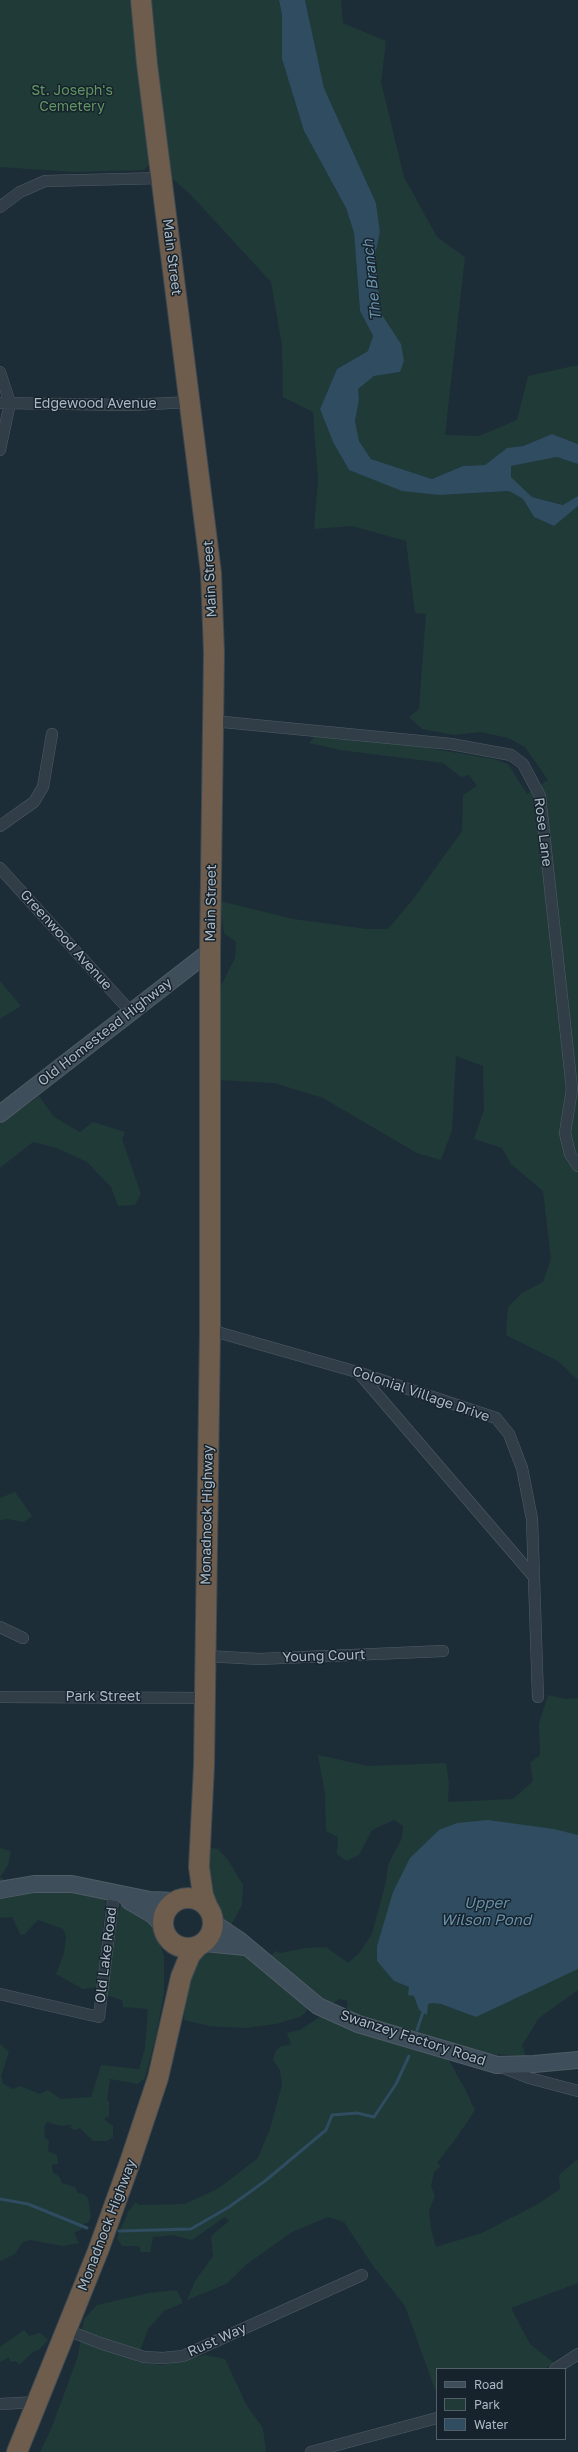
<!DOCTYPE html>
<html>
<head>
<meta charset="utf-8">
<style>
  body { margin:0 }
  #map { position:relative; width:578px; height:2452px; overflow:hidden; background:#1d2d37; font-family:"Golos Text",sans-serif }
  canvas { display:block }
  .legend { position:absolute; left:436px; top:2368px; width:130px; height:72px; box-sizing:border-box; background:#17232c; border:1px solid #525f69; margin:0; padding:5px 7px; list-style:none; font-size:12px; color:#abb9c5 }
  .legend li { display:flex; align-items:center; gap:8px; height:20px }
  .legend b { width:20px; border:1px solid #525f69 }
</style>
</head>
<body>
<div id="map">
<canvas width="578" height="2452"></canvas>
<ul class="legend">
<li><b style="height:5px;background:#3f4e5b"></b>Road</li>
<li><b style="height:11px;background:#203a38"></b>Park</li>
<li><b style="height:11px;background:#2f4c60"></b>Water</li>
</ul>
</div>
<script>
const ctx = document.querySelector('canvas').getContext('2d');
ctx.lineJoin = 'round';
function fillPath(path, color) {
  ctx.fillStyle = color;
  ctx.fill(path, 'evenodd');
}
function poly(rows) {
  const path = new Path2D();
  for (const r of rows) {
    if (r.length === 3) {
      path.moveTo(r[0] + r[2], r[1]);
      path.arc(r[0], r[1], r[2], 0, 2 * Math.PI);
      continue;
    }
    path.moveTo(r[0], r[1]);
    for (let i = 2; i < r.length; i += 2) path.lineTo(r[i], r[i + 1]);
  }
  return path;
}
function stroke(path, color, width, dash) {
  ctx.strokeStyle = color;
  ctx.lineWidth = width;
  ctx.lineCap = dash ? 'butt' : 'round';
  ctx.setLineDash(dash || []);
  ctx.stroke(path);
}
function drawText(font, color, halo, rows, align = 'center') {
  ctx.font = font + ' "Golos Text",sans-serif';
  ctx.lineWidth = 3;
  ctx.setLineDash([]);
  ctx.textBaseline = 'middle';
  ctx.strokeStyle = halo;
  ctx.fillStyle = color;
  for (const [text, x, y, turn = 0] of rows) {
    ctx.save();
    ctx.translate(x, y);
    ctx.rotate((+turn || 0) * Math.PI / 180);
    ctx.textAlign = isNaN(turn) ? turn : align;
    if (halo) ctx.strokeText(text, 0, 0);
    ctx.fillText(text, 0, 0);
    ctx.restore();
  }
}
fillPath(poly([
  [0,0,279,0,282,15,282,59,304,131,346,208,354,233,360,311,373,337,368,351,337,369,320,409,333,442,349,470,440,495,509,491,523,499,534,517,554,526,578,506,578,1380,558,1361,506,1335,508,1307,522,1293,543,1282,551,1259,543,1191,511,1164,502,1148,474,1139,484,1110,483,1066,456,1056,452,1130,441,1160,417,1153,323,1098,274,1083,219,1080,221,986,235,958,236,942,224,933,220,901,293,919,367,929,388,929,414,898,462,831,463,795,477,786,469,775,461,777,443,763,340,750,309,743,315,736,422,747,494,759,508,764,527,794,548,780,525,747,508,738,481,732,454,735,422,729,409,717,419,709,426,614,415,613,406,541,352,526,314,529,318,480,313,412,283,397,282,345,271,282,190,194,152,161,144,170,74,172,0,167],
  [305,0,341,0,343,23,386,41,381,82,404,177,437,237,465,257,445,435,479,436,517,420,528,376,578,365,578,444,552,434,523,446,507,448,485,465,463,466,432,479,371,459,359,441,355,421,359,400,357,389,374,376,400,372,390,326,381,313,375,256,380,232,376,203,324,88],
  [557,457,578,464,578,496,564,505,532,497,511,477,511,466],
  [0,981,21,1006,0,1019],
  [39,1096,54,1117,80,1132,93,1122,125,1132,122,1139,141,1194,135,1205,118,1206,111,1187,87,1162,57,1148,33,1142,0,1168,0,1124],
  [15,1492,32,1516,24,1522,7,1519,0,1520,0,1498],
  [548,1695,566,1699,578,1698,578,1990,539,2018,522,2045,526,2056,487,2054,467,2050,346,2012,348,2001,339,1999,331,2005,318,1998,266,1953,272,1955,275,1951,280,1953,306,1948,326,1947,348,1963,360,1952,372,1934,386,1882,388,1865,402,1838,403,1826,394,1820,372,1830,359,1855,346,1861,337,1854,338,1837,326,1831,325,1794,318,1755,368,1766,446,1763,449,1783,448,1802,513,1799,533,1781,530,1763,540,1755,539,1724],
  [0,1848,11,1851,8,1865,0,1877,9,1882,0,1884],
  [211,1848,218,1849,228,1860,243,1885,242,1905,231,1925,226,1926,210,1901,207,1880],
  [34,1889,82,1890,106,1897,97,1987,83,1989,56,1974,64,1953,66,1937,63,1929,38,1920,24,1935,20,1934,12,1917,0,1918,0,1897],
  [121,1905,135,1908,154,1926,164,1957,164,1993,156,2036,144,2081,142,2080,138,2084,110,2079,107,2100,109,2102,109,2116,104,2119,113,2126,113,2137,107,2141,93,2141,80,2128,75,2130,70,2128,72,2125,60,2126,47,2122,44,2127,45,2138,49,2141,48,2151,57,2155,58,2164,52,2165,53,2173,59,2176,62,2183,75,2187,78,2193,83,2194,88,2198,91,2217,88,2223,83,2224,82,2229,74,2233,79,2243,63,2246,30,2240,22,2243,15,2254,0,2261,0,2044,9,2052,1,2076,3,2084,13,2089,20,2086,40,2094,48,2090,61,2099,91,2097,101,2065,139,2069,145,2048,148,2009,123,2007,122,2000,106,1995,116,1917],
  [200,1951,242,1954,304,2004,307,2009,305,2013,300,2017,276,2024,244,2028,210,2026,184,2020,186,1994],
  [321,2016,447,2057,465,2089,475,2110,457,2137,437,2163,441,2166,434,2172,431,2186,435,2196,429,2211,431,2229,436,2247,482,2233,538,2204,560,2189,559,2175,576,2160,578,2161,578,2283,511,2308,530,2344,554,2363,544,2369,437,2369,437,2395,405,2306,374,2267,344,2222,328,2217,292,2232,247,2264,226,2284,187,2300,195,2281,213,2256,211,2236,229,2221,225,2217,192,2240,173,2235,153,2237,150,2252,141,2252,139,2246,122,2246,117,2238,128,2212,136,2202,139,2205,185,2204,219,2188,258,2158,270,2129,282,2085,280,2070,273,2060,275,2052,281,2046,291,2045,287,2033,300,2030],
  [177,2290,183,2303,164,2311,148,2329,136,2362,162,2365,205,2355,225,2359,247,2406,263,2428,266,2452,40,2452,52,2427,78,2356,84,2319,97,2305,149,2293],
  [24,2330,29,2336,40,2333,48,2340,40,2349,33,2352,19,2365,16,2361,10,2362,9,2357,0,2362,0,2347]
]), '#203a38');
fillPath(poly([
  [279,0,305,0,324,88,376,203,380,232,375,256,381,313,401,344,404,361,400,372,374,376,358,389,359,400,355,421,359,441,371,459,432,479,463,466,485,465,507,448,523,446,552,434,578,444,578,464,557,457,511,466,511,477,532,497,563,505,578,496,578,506,554,526,534,517,523,499,509,491,440,495,402,491,349,470,333,442,320,409,337,369,368,351,373,336,360,311,354,233,346,208,304,131,282,59,282,15],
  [488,1820,554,1829,578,1835,578,1969,476,2017,441,2004,432,2003,428,2004,427,2015,419,2010,414,1996,408,1995,409,1987,394,1981,377,1961,377,1946,393,1892,410,1858,439,1830,457,1823]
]), '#2f4c60');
stroke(poly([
  [417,2030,423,2012],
  [0,2199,28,2204,87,2228],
  [119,2231,191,2229,229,2207,265,2181,326,2130,332,2115,357,2113,374,2117,396,2084,409,2056]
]), '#2f4c60', 3);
const street = poly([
  [0,207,20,192,45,181,162,178],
  [0,372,10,403,0,450],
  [0,403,130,405,191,402],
  [213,721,451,744,511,755,523,764,540,796,572,1089,565,1133,570,1154,578,1166],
  [0,826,34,802,43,787,52,734],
  [0,868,131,1012],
  [210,1330,357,1372,496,1418,509,1434,522,1468,532,1519,538,1697],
  [358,1372,534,1577],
  [0,1627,23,1638],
  [206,1656,259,1659,443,1651],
  [0,1697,205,1698],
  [0,1994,99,2017,114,1893],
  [501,2067,529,2078,578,2091],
  [67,2330,100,2343,144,2357,163,2358,183,2356,362,2275],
  [555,2369,578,2354],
  [0,2404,38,2402],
  [311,2452,437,2418]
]);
const secondary = poly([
  [0,1114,210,951],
  [0,1890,34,1884,72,1884,150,1900,175,1901],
  [129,1901,153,1915,163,1926],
  [213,1920,218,1926,239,1940,318,2006,358,2024,497,2065,534,2064,578,2060],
  [205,1943,245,1947]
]);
const highway = poly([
  [141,0,147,64,211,573,214,653,210,951,210,1330,204,1766,199,1867,203,1895,208,1908],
  [188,1923,25],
  [17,2452,98,2251,130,2162,158,2078,181,1977,190,1955,198,1946]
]);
stroke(street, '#4f5c66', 12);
stroke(secondary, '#4f5c66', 18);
stroke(highway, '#3c4952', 22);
stroke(street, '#313e47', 11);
stroke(secondary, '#3f4e5b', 16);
stroke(highway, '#6e5c4d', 20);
drawText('14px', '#619664', '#17232c', [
  ["St. Joseph's",72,91],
  ["Cemetery",72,107]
]);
drawText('14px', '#abb9c5', '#17232c', [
  ["Main Street",172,257,83],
  ["Edgewood Avenue",95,404],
  ["Main Street",210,579,-93],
  ["Rose Lane",543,832,83],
  ["Main Street",211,903,-89],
  ["Greenwood Avenue",66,940,48],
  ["Old Homestead Highway",105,1032,-38],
  ["Colonial Village Drive",421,1394,19],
  ["Monadnock Highway",207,1515,-89],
  ["Young Court",324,1656,-2],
  ["Park Street",103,1697],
  ["Old Lake Road",106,1955,-83],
  ["Swanzey Factory Road",413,2038,18],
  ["Monadnock Highway",107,2225,-69],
  ["Rust Way",217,2340,-24]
]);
drawText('italic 15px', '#6891ab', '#17232c', [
  ["The Branch",372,280,-96],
  ["Upper",486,1903],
  ["Wilson Pond",486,1920]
]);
</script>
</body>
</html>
